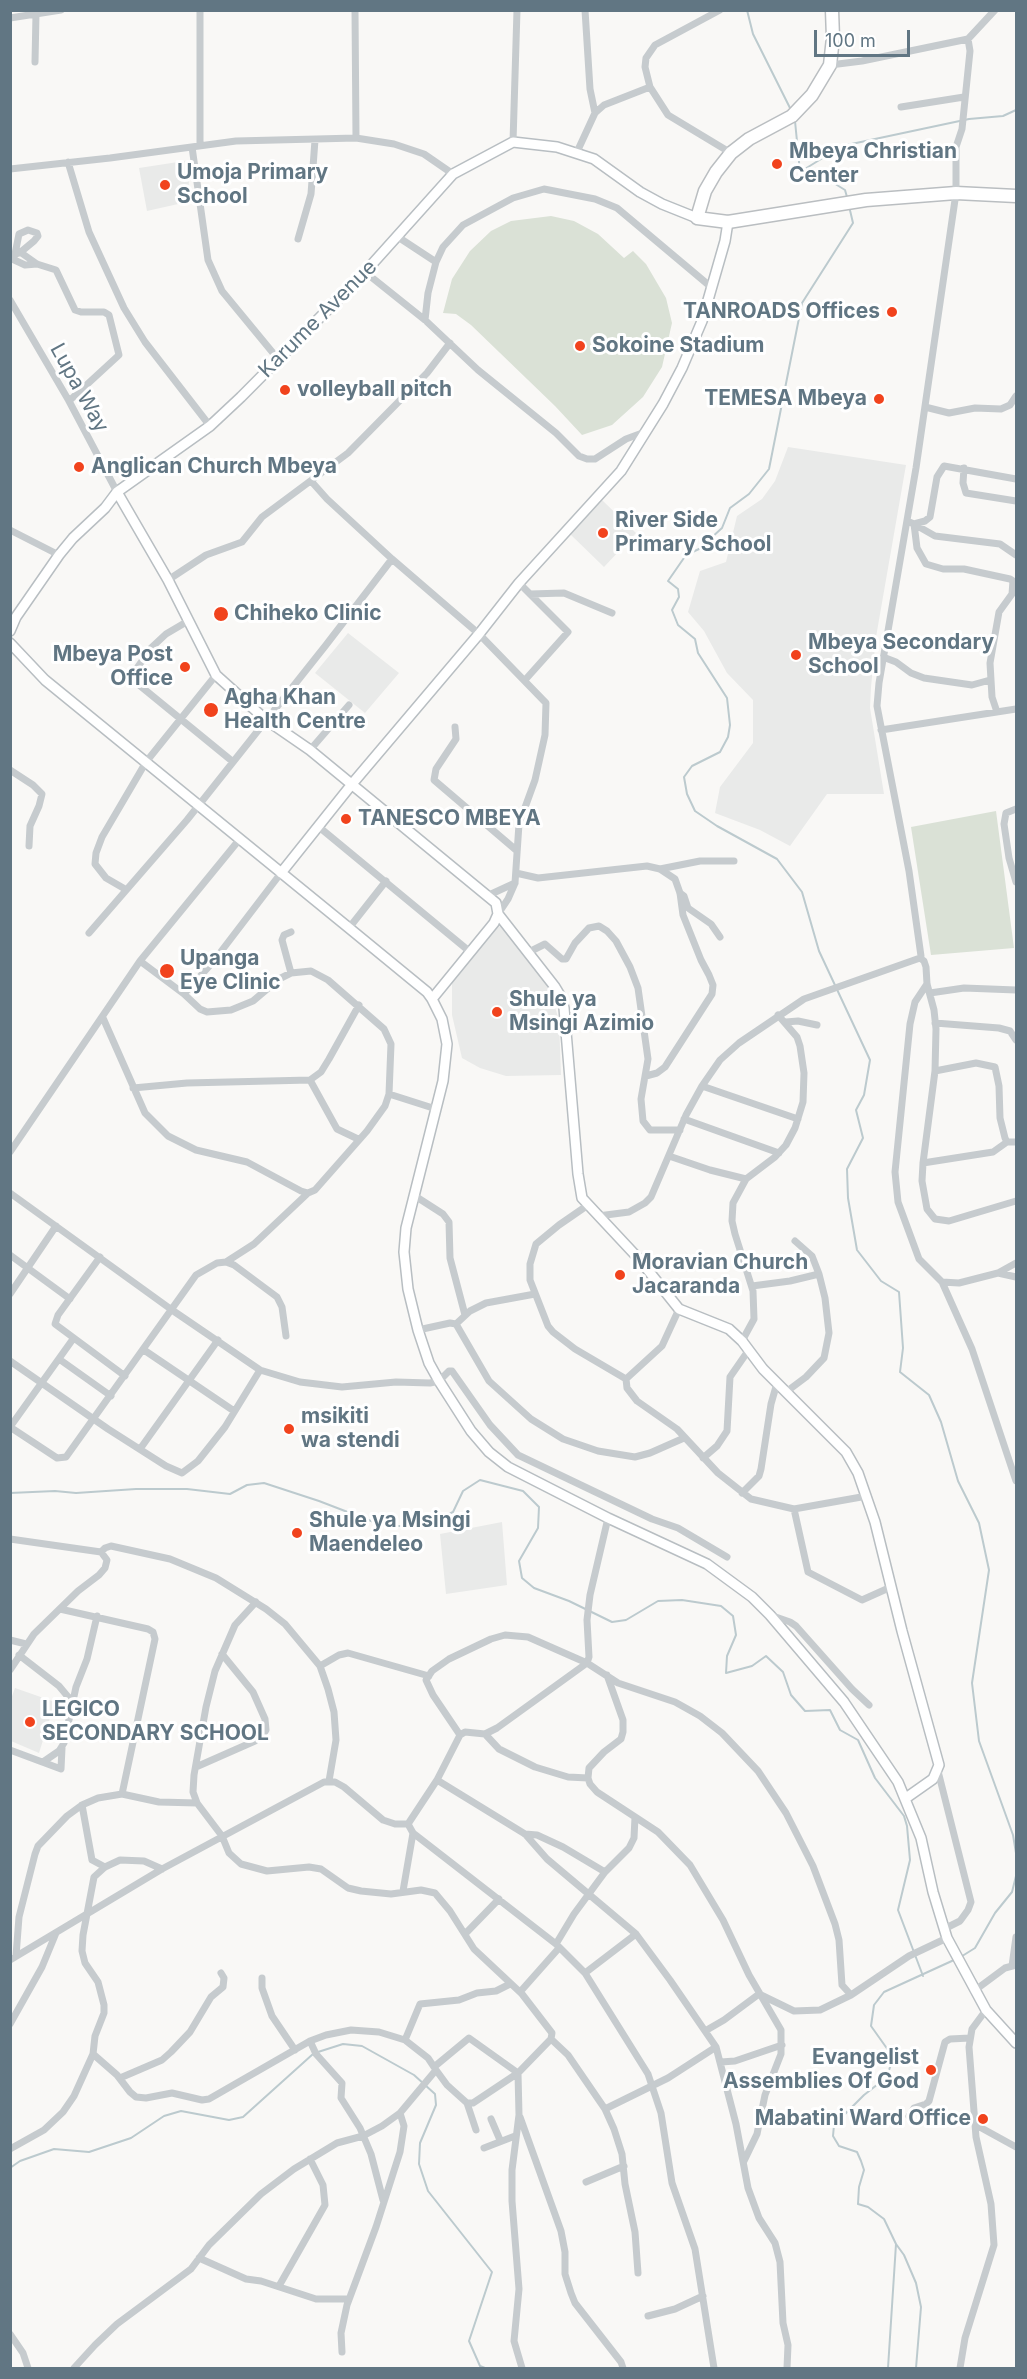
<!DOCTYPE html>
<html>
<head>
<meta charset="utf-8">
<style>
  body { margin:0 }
  #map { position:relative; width:1027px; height:2379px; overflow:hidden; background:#f9f8f6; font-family:Inter,sans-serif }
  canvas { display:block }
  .frame { position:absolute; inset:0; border:12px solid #617683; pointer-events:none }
  .scale { position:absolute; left:814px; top:30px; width:96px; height:27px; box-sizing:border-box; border:3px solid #617683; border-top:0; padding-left:8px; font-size:18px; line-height:21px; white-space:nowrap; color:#617683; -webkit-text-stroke:4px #fff; paint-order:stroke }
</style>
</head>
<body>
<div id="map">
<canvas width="1027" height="2379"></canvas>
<div class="frame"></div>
<div class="scale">100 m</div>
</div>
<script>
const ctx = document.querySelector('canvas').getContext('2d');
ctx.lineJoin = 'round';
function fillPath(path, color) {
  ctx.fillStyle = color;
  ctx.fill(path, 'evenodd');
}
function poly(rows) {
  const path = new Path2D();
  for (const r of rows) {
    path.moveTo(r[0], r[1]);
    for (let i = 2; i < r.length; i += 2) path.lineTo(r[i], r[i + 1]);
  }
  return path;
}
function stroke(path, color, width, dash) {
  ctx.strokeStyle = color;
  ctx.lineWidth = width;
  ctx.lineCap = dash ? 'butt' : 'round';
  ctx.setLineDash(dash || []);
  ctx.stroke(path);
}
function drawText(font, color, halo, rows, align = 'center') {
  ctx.font = font + ' Inter,sans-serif';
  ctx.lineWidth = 6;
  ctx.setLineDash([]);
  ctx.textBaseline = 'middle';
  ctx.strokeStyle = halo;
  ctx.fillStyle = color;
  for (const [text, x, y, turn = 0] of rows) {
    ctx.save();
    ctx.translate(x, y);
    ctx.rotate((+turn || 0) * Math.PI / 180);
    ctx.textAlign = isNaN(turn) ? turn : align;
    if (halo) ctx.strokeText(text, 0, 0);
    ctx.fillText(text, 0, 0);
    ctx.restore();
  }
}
fillPath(poly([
  [191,160,187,202,147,211,139,168],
  [788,447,906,465,876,637,871,687,870,708,884,794,827,794,790,846,760,830,715,813,720,787,753,743,753,700,727,673,704,631,688,612,700,571,726,562,737,516,762,499,775,481],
  [602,500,636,533,604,567,570,534],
  [348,633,399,673,365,713,315,673],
  [502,925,548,981,559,1021,561,1075,506,1076,480,1068,462,1058,452,1015,452,971,466,947],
  [502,1522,507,1585,446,1594,440,1534],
  [15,1688,55,1702,39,1753,11,1741,11,1699]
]), '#e9eae9');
fillPath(poly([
  [551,216,574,221,598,234,624,258,633,251,646,264,666,298,672,323,662,367,643,397,612,425,582,435,555,406,471,325,456,314,443,313,452,279,470,251,491,231,511,221],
  [996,811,1014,948,931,955,911,827]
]), '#dae1d6');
stroke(poly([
  [747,10,753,34,791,110],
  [795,121,800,172],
  [800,172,824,177,845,190,847,197],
  [800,172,842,146,969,119,1003,116,1016,110],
  [849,206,853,223,802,303,769,469,749,494,730,508,722,528,699,549,686,555,668,581,678,589,679,597,672,610,678,625,695,639,698,653,727,698,730,725,728,737,720,752,692,766,684,777,687,794,695,811,717,826,777,859,802,892,819,951,870,1060,864,1095,856,1110,863,1138,847,1169,848,1198,857,1250,881,1281,899,1292,903,1348,900,1372,929,1395,941,1422,958,1481,979,1523,989,1570,972,1683,979,1741,1013,1835,1016,1853],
  [10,1493,55,1491,76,1493,136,1489,187,1489,230,1494,247,1485,264,1483,319,1501,384,1526,424,1526,453,1512,463,1491,480,1480,523,1491,539,1507,538,1528,519,1561,522,1578,534,1588,569,1601,612,1622,626,1620,658,1601,682,1600,721,1606,733,1616,736,1635,727,1656,726,1673,752,1666,766,1656,783,1672,791,1695,805,1711,830,1710,840,1730,858,1740,875,1778,904,1816,907,1826,910,1860,898,1910,923,1976],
  [959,1958,975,1948,995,1913,1012,1892,1016,1876],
  [318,2052,343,2044,362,2046,414,2075,435,2094,436,2105,420,2143,419,2164,428,2191,492,2272,469,2341,480,2366,485,2368],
  [10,2168,20,2161,54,2149,89,2152,131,2138,164,2116,181,2111,229,2120,243,2117,313,2054],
  [896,2244,904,2255,916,2283,921,2307,916,2368],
  [888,2368,896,2244,884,2219,868,2207,858,2204,859,2187,864,2170,861,2161,857,2152,839,2146,833,2136,834,2125,864,2095,887,2077,893,2057,871,2026,874,2005,884,1992,954,1960]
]), '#bccace', 2);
const secondary = poly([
  [117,492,168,580,216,675,265,719,310,750,496,903,498,914,494,923,432,999],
  [10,631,16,617,59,555,73,538,105,508,117,492,210,426,241,397,365,272,453,174,513,142,557,147,594,159,640,192,662,204,697,218],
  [10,643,45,680,349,928,427,992,432,999,442,1019,447,1044,443,1081,406,1228,404,1252,408,1289,418,1330,429,1363,439,1381,471,1431,489,1452,508,1467,608,1518,707,1564,752,1597,770,1615,844,1702,898,1782,921,1838,933,1892,947,1938,986,2010,1016,2043],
  [281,873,352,784,479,634,519,583,621,471,663,404,682,368,702,321,725,241,728,222],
  [498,914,555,987,561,997,564,1008,578,1174,582,1198,639,1259,679,1309,729,1329,742,1341,763,1369,846,1452,858,1473,875,1522,902,1631,939,1765,933,1779,906,1798]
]);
const highway = poly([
  [832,10,833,38,830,65,812,95,792,116,749,139,731,153,716,172,705,191,697,218,728,222,866,200,956,193,1016,196]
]);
stroke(secondary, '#b8bec2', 12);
stroke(highway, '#babec1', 15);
stroke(poly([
  [355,10,356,138],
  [585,10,590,89,595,113],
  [720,10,655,45,646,58,645,67,650,87,668,115,731,153],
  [10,18,61,10],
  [35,62,36,14],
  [830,65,862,61,968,39,995,10],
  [901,107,964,97],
  [513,142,517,10],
  [200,145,200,10],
  [192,147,208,260,222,291,278,359],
  [577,152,595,113,604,105,650,87],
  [68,162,89,232,124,308,145,342,210,426],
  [10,169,110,158,236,141,356,138,394,144,424,154,453,174],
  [398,237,436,262,428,293,425,320],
  [298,239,311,194,315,140],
  [20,252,37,264,56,270,75,310,81,312,104,312,109,315,119,355,69,401],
  [10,257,22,251,34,241,38,236,37,233,28,230,19,234,15,254],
  [10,258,25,265,37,264],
  [436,262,443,247,463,225,513,198,544,189,595,199,617,208,711,287],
  [365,272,425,320,478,370,556,433,579,456,587,459,595,459,626,439,645,432],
  [10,300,69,401,117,492],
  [925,407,949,413,975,408,1001,409,1010,405,1016,396],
  [964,468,963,483,966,493,1016,501],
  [311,481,327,499,392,559,479,634,546,703,545,735,535,780,519,824,515,883,508,899,498,914],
  [907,521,914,524,917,548,926,564,943,569,964,569,1010,579,1013,581,1012,594,999,612,990,663,992,697,997,712],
  [914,524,925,521,930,517,937,477,944,466,1016,479],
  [914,524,935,536,1000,544,1016,555],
  [10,530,59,555],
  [168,580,206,555,242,542,262,517,348,453,427,373,450,343],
  [519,583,568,632,525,680],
  [530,594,564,593,612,613],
  [188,621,166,634,151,648,135,671,133,680,232,761],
  [883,657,896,662,911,673,924,678,972,685,990,680],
  [455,727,456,739,436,769,434,780,516,850],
  [881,730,1016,709],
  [310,750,349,705],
  [10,770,33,785,42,794,39,806,30,826,29,846],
  [1016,809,1006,813,1004,824,1009,858,1016,882],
  [319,827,469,951],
  [660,869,700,861,734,861],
  [516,873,538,878,647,866,660,869,675,879,680,893,683,915,701,960,709,975,713,985,712,994,665,1067,657,1073,646,1076],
  [125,889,106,878,95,864,96,853,102,837,146,762,216,675],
  [680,893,684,896,688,908,711,924,720,937],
  [489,895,515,883],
  [349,928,386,881],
  [89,933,187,820,326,645,392,559],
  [527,953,545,944,562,959,566,959,575,943,589,928,599,926,607,931,616,941,630,967,638,988,648,1059,641,1099,643,1121,650,1130,680,1130],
  [920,958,924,961,926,967,927,984,934,1010,936,1029,935,1071,923,1163,922,1181,927,1209,935,1219,949,1221,1016,1201],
  [140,961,184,994,213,962,281,873],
  [291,973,282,940,284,935,291,932],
  [927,984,915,1002,910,1024,895,1172,898,1202,919,1259,942,1282,959,1283,998,1273,1016,1277],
  [930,993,964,988,1016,990],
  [103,1018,145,1113,168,1136,196,1150,247,1162,301,1191,308,1193,315,1190,367,1131,385,1106,389,1094,391,1044,384,1029,328,980,311,971,291,973,279,979,253,1001,231,1010,207,1012,200,1009,184,994],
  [786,1022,798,1021,817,1025],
  [935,1023,999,1028,1010,1031,1016,1040],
  [935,1071,976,1063,995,1067,999,1086,1000,1118,1005,1138,1007,1142,1016,1142],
  [310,1080,337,1129,358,1139],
  [702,1086,798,1119],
  [133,1088,187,1083,310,1080,321,1072,329,1059,359,1005],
  [389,1094,436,1109],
  [684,1119,779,1153],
  [10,1152,140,961,239,840],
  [669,1156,710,1170,746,1179],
  [923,1163,993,1152,1007,1142],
  [10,1193,172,1310,260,1370,300,1382,342,1387,396,1382,430,1383,439,1381,449,1371,452,1371,490,1425,518,1455,652,1519,678,1528,727,1557],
  [415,1196,443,1214,449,1222,450,1258,465,1315],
  [588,1205,559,1225,536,1244,530,1264,530,1280,548,1326,553,1332,575,1349,626,1379],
  [598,1216,629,1212,645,1203,651,1197,686,1115,702,1086,720,1060,739,1043,804,999,920,958,921,956,909,871,877,706,879,683,916,468,956,193,956,147,962,129,970,51,968,39],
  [10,1255,70,1299],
  [100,1257,58,1315,55,1324,125,1376],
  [226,1262,254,1244,308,1193],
  [998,1273,1016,1263],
  [942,1282,972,1349,1016,1481],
  [752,1286,790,1281,819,1274],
  [10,1294,56,1226],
  [679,1309,662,1346,626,1379,627,1388,637,1401,677,1429,718,1473,751,1499,794,1509,867,1496],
  [456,1324,470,1311,486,1303,535,1294],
  [418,1330,450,1323,456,1324,489,1381,531,1419,563,1439,598,1451,635,1457,650,1453,684,1438],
  [742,1341,754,1319,753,1291,735,1234,732,1221,733,1203,746,1179,775,1157,786,1145,795,1128,803,1102,804,1073,800,1046,797,1037,778,1015],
  [144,1350,234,1411],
  [59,1359,111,1396],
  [10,1361,108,1429,166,1466,182,1473,198,1461,225,1427,260,1370],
  [786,1392,806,1377,824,1358,829,1333,825,1298,819,1274,812,1256,795,1241],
  [10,1427,57,1458,66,1457,196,1275,217,1263,226,1262,234,1265,277,1297,282,1307,286,1336],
  [10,1427,73,1339],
  [140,1449,218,1340],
  [703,1458,717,1446,727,1431,730,1377,748,1351],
  [742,1493,759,1476,761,1469,771,1404,777,1383],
  [794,1509,808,1572,862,1600,891,1587],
  [10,1539,101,1552,107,1560,105,1568,99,1575,78,1591,34,1634,10,1670],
  [101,1552,105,1548,111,1546,170,1559,216,1578,266,1609,285,1624,320,1666,328,1689,334,1712,336,1740,329,1781],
  [256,1602,235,1625,215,1671,206,1707,194,1775,193,1792,197,1803,222,1836,229,1853,241,1864,267,1871,309,1867,321,1869,348,1888,361,1891,391,1894,421,1890,435,1893,450,1911,474,1949,522,1994,552,2033,551,2039,518,2073,519,2115,512,2170,512,2201,519,2289,514,2341,522,2368],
  [60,1609,148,1629,153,1632,155,1639,122,1794],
  [770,1615,790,1622,796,1626,852,1689,869,1705],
  [10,1640,26,1644],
  [19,1655,59,1686,69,1698,70,1708],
  [320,1666,339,1655,348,1653,429,1676],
  [607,1675,623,1720,623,1732,621,1739,604,1752,589,1768,588,1778,590,1784,597,1792,658,1832,690,1865,723,1920,749,1975,781,2030,781,2054,765,2095,757,2134,744,2161],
  [485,1734,499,1749,535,1767,568,1777,588,1778],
  [460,1735,433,1695,426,1680,432,1671,449,1659,491,1639,505,1635,528,1637,587,1663,618,1683,675,1702,700,1716,722,1733,758,1771,786,1813,813,1866,835,1924,839,1940,842,1985,851,1995],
  [10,1750,61,1769,62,1748],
  [43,1762,59,1751,64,1743,76,1687,87,1659,97,1616],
  [196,1767,255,1741,262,1736,266,1730,265,1719,253,1692,222,1654],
  [938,1771,971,1902,968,1910,960,1921,944,1929],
  [437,1780,525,1834,547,1859,636,1934,670,1980,716,2047,736,2124,748,2188,759,2218,775,2243,780,2262,783,2323,788,2345,787,2368],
  [82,1805,92,1860,105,1867],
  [408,1824,413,1833,556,1944,585,1973,648,2074,661,2113,672,2183,695,2249,714,2368],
  [525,1834,537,1835,563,1847,605,1872],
  [403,1891,413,1833],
  [465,1934,499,1899],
  [556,1944,574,1914,605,1872,629,1848,634,1838,635,1817],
  [16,1956,19,1917,35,1854,38,1846,67,1816,82,1805,98,1798,122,1794,159,1802,197,1803],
  [10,1960,162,1869,324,1782,335,1782,344,1787,383,1820,395,1824,408,1824,437,1780,460,1735,465,1732,485,1734,497,1728,587,1663,589,1657,587,1620,590,1595,608,1518],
  [1012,1966,1016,1937],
  [585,1973,636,1934],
  [262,1978,262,1988,272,2016,295,2050],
  [974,1991,1005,1968,1016,1965],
  [520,1992,559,1948],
  [10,2024,42,1967,56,1933],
  [705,2031,724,2020,759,1994,794,2011,820,2010,851,1995,909,1956,947,1938],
  [551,2039,568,2055,605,2109,614,2129,622,2154,625,2184,635,2232,638,2273],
  [405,2040,420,2004,459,2000,477,1993,496,1991,510,1984],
  [310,2041,316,2054,342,2083,341,2098,360,2128,371,2154,383,2200],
  [93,2054,117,2075,130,2092,136,2097,146,2098,172,2093,202,2100,209,2099,310,2041,326,2035,351,2030,379,2032,405,2040,428,2058,436,2070,447,2085,467,2103,473,2103,518,2073,469,2038,434,2067],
  [721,2062,735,2061,782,2045],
  [120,2078,162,2060,171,2052,190,2032,211,1997,223,1987,224,1978,221,1973],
  [467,2103,476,2130],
  [605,2109,668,2078,716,2047],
  [909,2116,914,2108,926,2104,929,2101,945,2042,950,2039,970,2038],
  [520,2117,561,2231,565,2252,565,2274,571,2293,575,2303,621,2362,623,2368],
  [491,2119,500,2140],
  [976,2125,1016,2147],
  [484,2148,515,2136],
  [10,2149,44,2130,63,2112,74,2096,93,2054,95,2036,104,2013,104,2005,98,1982,85,1963,82,1951,83,1935,94,1877,105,1867,120,1860,144,1861,162,1869],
  [586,2182,624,2166],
  [199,2258,246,2279,261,2281,316,2299,348,2299],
  [279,2286,325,2205,323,2185,310,2159],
  [648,2316,675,2309,703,2296],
  [10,2334,23,2353,28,2368],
  [342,2352,341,2333,347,2305,376,2227,400,2152,404,2126,400,2113],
  [74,2368,95,2345,117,2324,191,2269,209,2245,261,2194,294,2169,337,2143,363,2136,382,2126,400,2113,436,2070],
  [960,2368,965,2338,994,2245,991,2204,976,2137,969,2047,972,2029,986,2010]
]), '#c6cbce', 7);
stroke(secondary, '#fff', 9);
stroke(highway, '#fff', 12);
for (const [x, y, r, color] of [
  [777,164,6,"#f1431d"],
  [165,185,6,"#f1431d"],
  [892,312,6,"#f1431d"],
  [580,346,6,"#f1431d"],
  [285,390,6,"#f1431d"],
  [879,399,6,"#f1431d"],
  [79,467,6,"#f1431d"],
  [603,533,6,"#f1431d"],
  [221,614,8,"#f1431d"],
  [796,655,6,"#f1431d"],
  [185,667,6,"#f1431d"],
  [211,710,8,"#f1431d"],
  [346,819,6,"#f1431d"],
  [167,971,8,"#f1431d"],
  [497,1012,6,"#f1431d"],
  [620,1275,6,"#f1431d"],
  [289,1429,6,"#f1431d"],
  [297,1533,6,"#f1431d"],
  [30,1722,6,"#f1431d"],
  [931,2070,6,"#f1431d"],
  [983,2119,6,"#f1431d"]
]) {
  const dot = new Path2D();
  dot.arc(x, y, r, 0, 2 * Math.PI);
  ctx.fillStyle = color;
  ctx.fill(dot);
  stroke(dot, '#fff', 2);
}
drawText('bold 21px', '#617683', '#fff', [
  ["Mbeya Christian",789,152],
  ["Center",789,176],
  ["Umoja Primary",177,173],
  ["School",177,197],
  ["TANROADS Offices",880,312,"right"],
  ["Sokoine Stadium",592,346],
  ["volleyball pitch",297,390],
  ["TEMESA Mbeya",867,399,"right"],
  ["Anglican Church Mbeya",91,467],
  ["River Side",615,521],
  ["Primary School",615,545],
  ["Chiheko Clinic",234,614],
  ["Mbeya Secondary",808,643],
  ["School",808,667],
  ["Mbeya Post",173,655,"right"],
  ["Office",173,679,"right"],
  ["Agha Khan",224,698],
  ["Health Centre",224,722],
  ["TANESCO MBEYA",358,819],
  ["Upanga",180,959],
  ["Eye Clinic",180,983],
  ["Shule ya",509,1000],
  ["Msingi Azimio",509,1024],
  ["Moravian Church",632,1263],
  ["Jacaranda",632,1287],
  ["msikiti",301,1417],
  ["wa stendi",301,1441],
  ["Shule ya Msingi",309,1521],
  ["Maendeleo",309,1545],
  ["LEGICO",42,1710],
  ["SECONDARY SCHOOL",42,1734],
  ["Evangelist",919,2058,"right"],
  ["Assemblies Of God",919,2082,"right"],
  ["Mabatini Ward Office",971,2119,"right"]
], 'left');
drawText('21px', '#617683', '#fff', [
  ["Karume Avenue",318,319,-45],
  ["Lupa Way",79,388,61]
]);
</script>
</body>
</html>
